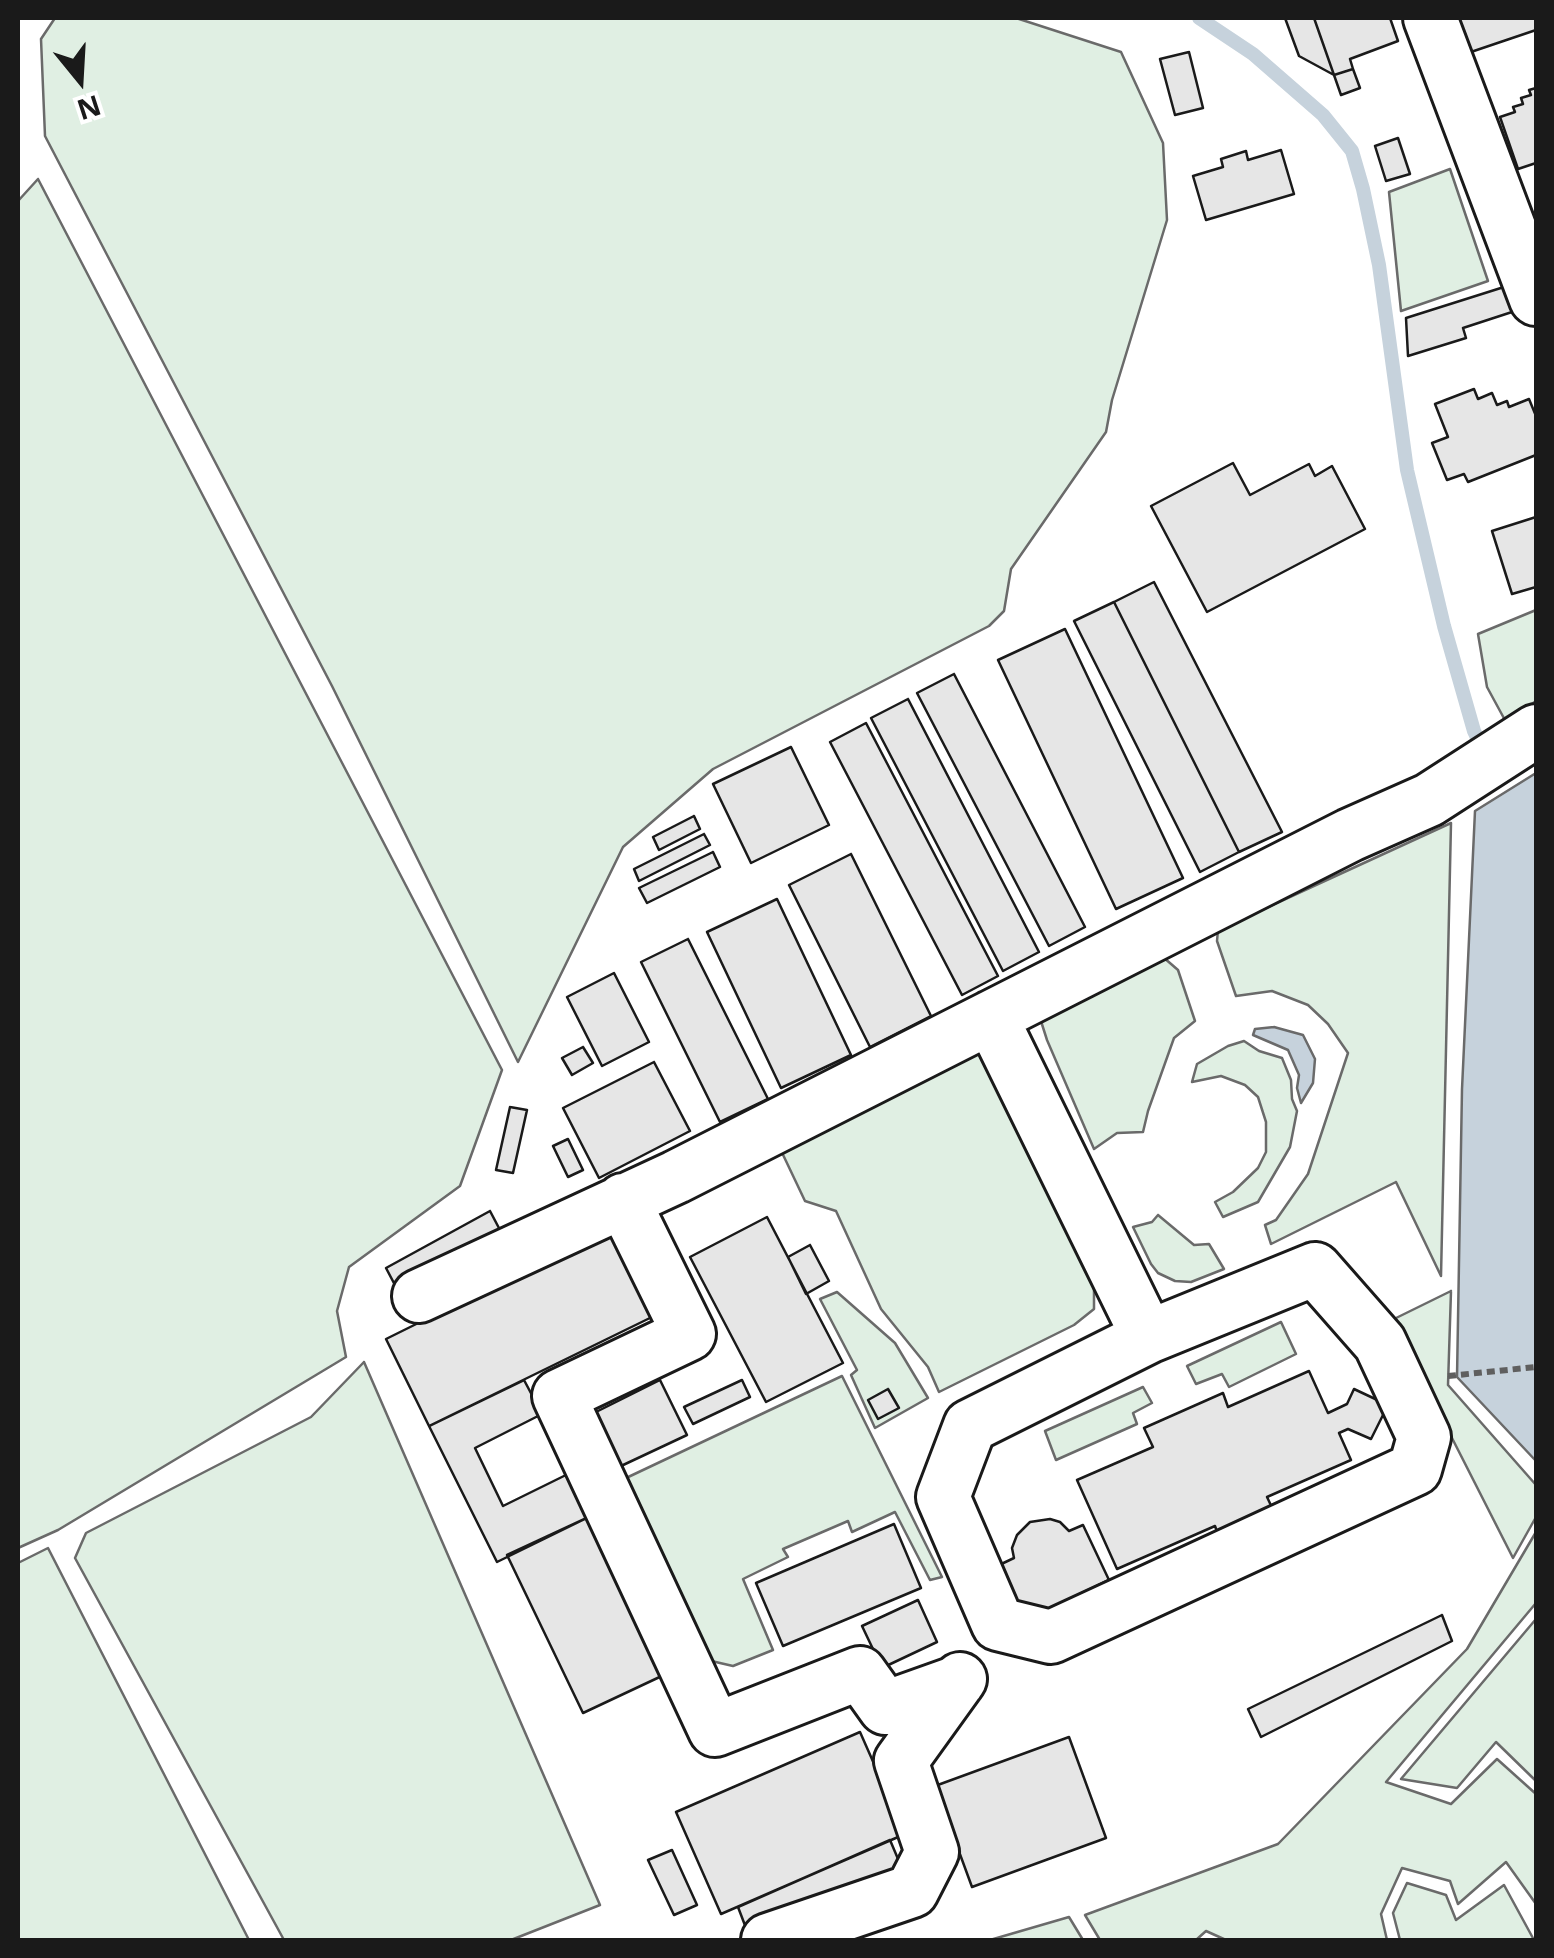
<!DOCTYPE html>
<html>
<head>
<meta charset="utf-8">
<style>
  body { margin:0 }
  #map { position:relative; width:1554px; height:1958px; overflow:hidden; background:#fff; font-family:"Open Sans",sans-serif }
  canvas { display:block }
  .frame { position:absolute; inset:0; border:20px solid #1a1a1a; pointer-events:none }
  .north { position:absolute; left:30px; top:30px; width:100px; height:100px; -webkit-text-stroke:8px #fff; paint-order:stroke; rotate:162deg; font-size:28px; font-weight:700; line-height:40px; text-align:center; color:#1a1a1a }
  .north::after { content:''; display:block; margin:auto; width:35px; height:45px; background:#1a1a1a; clip-path:polygon(50% 0,100% 100%,50% 72%,0 100%) }
</style>
</head>
<body>
<div id="map">
<canvas width="1554" height="1958"></canvas>
<div class="frame"></div>
<div class="north">N</div>
</div>
<script>
const ctx = document.querySelector('canvas').getContext('2d');
ctx.lineJoin = 'round';
function fillPath(path, color) {
  ctx.fillStyle = color;
  ctx.fill(path, 'evenodd');
}
function poly(rows) {
  const path = new Path2D();
  for (const r of rows) {
    path.moveTo(r[0], r[1]);
    for (let i = 2; i < r.length; i += 2) path.lineTo(r[i], r[i + 1]);
  }
  return path;
}
function stroke(path, color, width, dash) {
  ctx.strokeStyle = color;
  ctx.lineWidth = width;
  ctx.lineCap = dash ? 'butt' : 'round';
  ctx.setLineDash(dash || []);
  ctx.stroke(path);
}
const green = poly([
  [55,18,1016,18,1121,52,1163,143,1167,220,1112,400,1106,432,1011,569,1004,611,989,626,713,769,623,847,518,1062,332,686,45,136,41,39,55,18],
  [1450,169,1488,281,1401,311,1389,192,1450,169],
  [38,179,502,1070,460,1186,349,1267,337,1311,346,1357,58,1530,18,1548,18,201,38,179],
  [1536,610,1536,701,1506,722,1487,687,1478,634,1536,610],
  [1451,823,1441,1276,1396,1182,1271,1244,1265,1225,1276,1220,1308,1174,1348,1053,1328,1024,1308,1005,1272,991,1236,996,1217,941,1218,930,1451,823],
  [1163,957,1178,970,1195,1021,1174,1038,1148,1111,1143,1132,1117,1133,1094,1149,1047,1040,1040,1018,1163,957],
  [1244,1041,1259,1051,1282,1058,1291,1080,1292,1099,1297,1111,1290,1147,1258,1202,1223,1217,1215,1202,1233,1192,1258,1168,1266,1152,1266,1122,1258,1097,1245,1085,1221,1076,1192,1082,1197,1064,1228,1046,1244,1041],
  [975,1048,996,1066,1094,1288,1094,1309,1074,1325,939,1392,928,1367,881,1309,836,1211,805,1201,776,1140,975,1048],
  [1158,1215,1194,1245,1209,1244,1224,1269,1191,1282,1175,1281,1158,1273,1151,1264,1133,1227,1152,1222,1158,1215],
  [1451,1291,1448,1385,1536,1485,1536,1517,1513,1558,1392,1320,1451,1291],
  [837,1292,895,1343,928,1398,875,1428,851,1375,857,1370,820,1299,837,1292],
  [1281,1322,1296,1354,1229,1387,1222,1374,1196,1384,1187,1366,1281,1322],
  [364,1362,600,1905,511,1940,284,1940,75,1558,86,1533,311,1417,364,1362],
  [842,1376,942,1577,930,1580,895,1512,852,1532,848,1521,783,1549,788,1557,743,1579,773,1650,733,1666,707,1660,624,1479,842,1376],
  [1143,1387,1152,1403,1133,1413,1137,1424,1056,1460,1045,1431,1143,1387],
  [1536,1532,1536,1603,1386,1782,1451,1804,1497,1759,1536,1794,1536,1904,1506,1862,1458,1904,1450,1881,1402,1868,1381,1914,1387,1940,1226,1940,1206,1931,1196,1940,1100,1940,1085,1915,1278,1844,1467,1649,1536,1532],
  [48,1548,249,1940,18,1940,18,1563,48,1548],
  [1536,1619,1536,1781,1496,1742,1457,1788,1401,1779,1536,1619],
  [1407,1883,1446,1895,1456,1920,1504,1885,1534,1940,1400,1940,1393,1913,1407,1883],
  [1069,1917,1083,1940,990,1940,1069,1917]
]);
fillPath(green, '#e0efe3');
stroke(green, '#6a6a6a', 2.5);
const water = poly([
  [1536,773,1536,1461,1457,1377,1462,1089,1475,811,1536,773],
  [1274,1027,1303,1035,1315,1059,1313,1083,1301,1103,1297,1088,1299,1075,1288,1050,1253,1035,1255,1029,1274,1027]
]);
fillPath(water, '#c6d2dc');
stroke(water, '#6a6a6a', 2.5);
stroke(poly([
  [1199,18,1253,54,1323,115,1352,151,1363,189,1379,265,1407,470,1444,626,1474,731,1482,748]
]), '#c6d2dc', 14);
const building = poly([
  [1285,18,1314,18,1334,75,1299,56,1285,18],
  [1314,18,1390,18,1398,41,1350,59,1353,69,1334,75,1314,18],
  [1453,18,1536,18,1536,30,1465,54,1453,18],
  [1189,52,1203,108,1175,115,1160,59,1189,52],
  [1353,69,1360,88,1341,95,1334,75,1353,69],
  [1536,88,1536,163,1518,169,1500,117,1515,112,1513,107,1523,104,1521,98,1531,95,1529,90,1536,88],
  [1398,138,1410,174,1386,181,1375,146,1398,138],
  [1281,150,1294,194,1206,220,1193,176,1223,167,1221,159,1246,151,1248,160,1281,150],
  [1504,287,1512,312,1463,328,1466,338,1408,356,1406,318,1504,287],
  [1474,389,1478,399,1492,393,1497,405,1507,401,1509,407,1529,399,1536,416,1536,455,1468,482,1464,474,1447,480,1432,443,1448,437,1435,404,1474,389],
  [1233,463,1250,495,1309,464,1315,476,1332,466,1365,529,1207,612,1151,506,1233,463],
  [1536,517,1536,587,1512,594,1492,531,1536,517],
  [1154,582,1282,832,1239,852,1114,602,1154,582],
  [1114,602,1239,852,1200,872,1074,621,1114,602],
  [1065,629,1183,878,1116,909,998,660,1065,629],
  [954,674,1085,927,1049,946,917,693,954,674],
  [908,699,1039,952,1003,971,871,718,908,699],
  [866,723,998,976,962,995,830,742,866,723],
  [791,747,829,825,751,863,713,784,791,747],
  [694,816,700,829,659,850,653,837,694,816],
  [704,834,710,845,639,881,634,869,704,834],
  [713,852,720,867,647,903,639,888,713,852],
  [851,854,931,1016,870,1047,789,885,851,854],
  [777,899,851,1055,781,1088,707,932,777,899],
  [688,939,768,1099,720,1122,641,962,688,939],
  [614,973,649,1042,602,1066,567,997,614,973],
  [583,1047,593,1063,572,1075,562,1058,583,1047],
  [654,1062,690,1131,599,1178,563,1108,654,1062],
  [510,1107,527,1110,513,1173,496,1170,510,1107],
  [568,1139,583,1170,568,1177,553,1146,568,1139],
  [490,1211,500,1230,396,1287,386,1268,490,1211],
  [767,1217,843,1363,766,1402,690,1257,767,1217],
  [610,1228,654,1316,429,1426,386,1339,610,1228],
  [810,1245,829,1281,806,1294,788,1257,810,1245],
  [1309,1371,1328,1413,1347,1404,1354,1389,1388,1405,1371,1439,1348,1429,1339,1433,1351,1460,1267,1497,1276,1516,1220,1540,1215,1526,1117,1569,1077,1480,1153,1447,1144,1428,1223,1393,1228,1407,1309,1371],
  [524,1380,542,1414,475,1448,503,1506,570,1473,591,1516,497,1562,429,1426,524,1380],
  [660,1380,687,1435,621,1466,594,1413,660,1380],
  [742,1380,750,1397,693,1424,684,1407,742,1380],
  [888,1389,899,1408,878,1419,868,1400,888,1389],
  [591,1516,666,1674,583,1713,507,1555,591,1516],
  [1050,1519,1060,1522,1069,1531,1083,1525,1109,1580,1022,1622,995,1567,1014,1558,1012,1548,1017,1535,1030,1522,1050,1519],
  [894,1524,921,1588,783,1646,756,1583,894,1524],
  [918,1600,937,1642,882,1668,862,1626,918,1600],
  [1442,1615,1452,1641,1261,1737,1248,1709,1442,1615],
  [860,1732,905,1834,721,1914,676,1812,860,1732],
  [1069,1737,1106,1838,972,1887,935,1786,1069,1737],
  [890,1840,901,1866,746,1928,738,1907,890,1840],
  [672,1850,697,1905,674,1915,648,1860,672,1850]
]);
fillPath(building, '#e6e6e6');
stroke(building, '#1a1a1a', 2.5);
const minor = poly([
  [1430,18,1536,299],
  [991,1017,1148,1337],
  [623,1200,689,1334,559,1396,715,1730,860,1673,885,1708,958,1682],
  [1315,1269,1380,1343,1424,1437,1415,1469,1051,1637,998,1624,943,1497,970,1426,1148,1337,1315,1269],
  [419,1296,676,1177,1350,835,1429,800,1536,731],
  [768,1940,912,1891,932,1852,901,1761,960,1679]
]);
stroke(minor, '#1a1a1a', 58);
stroke(poly([
  [1448,1376,1536,1367]
]), '#5f5f5f', 6, [8, 5]);
stroke(minor, '#fff', 52);
</script>
</body>
</html>
